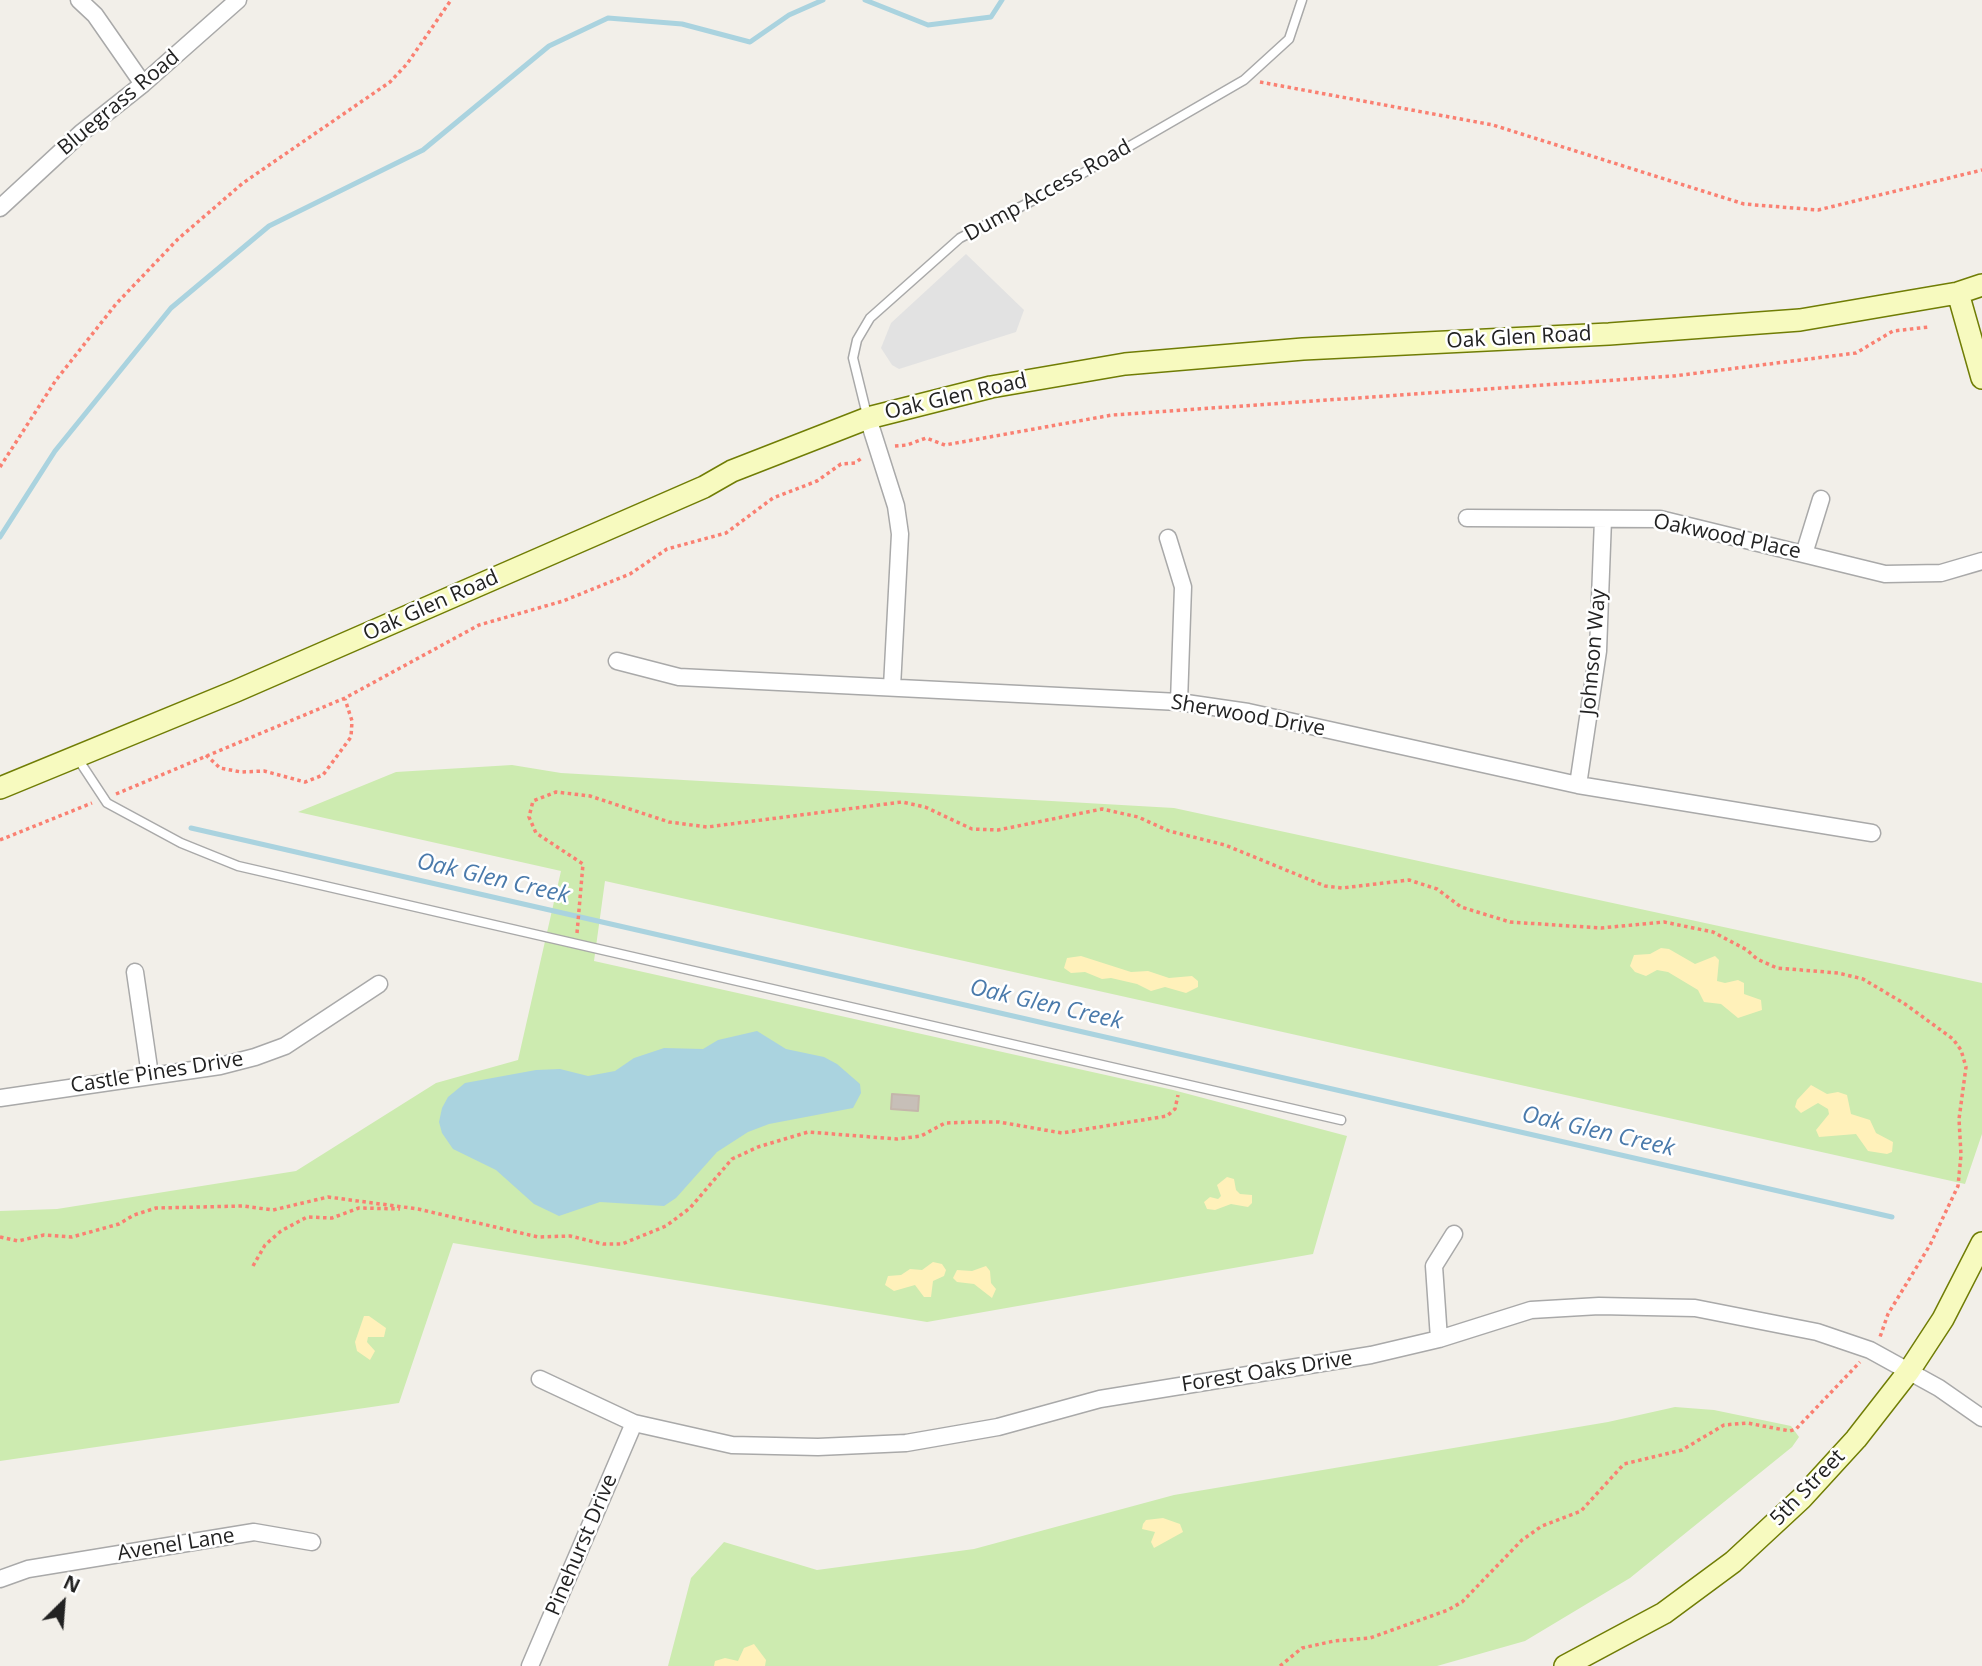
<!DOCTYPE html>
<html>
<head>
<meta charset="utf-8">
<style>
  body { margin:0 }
  #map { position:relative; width:1982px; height:1666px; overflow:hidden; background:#f2efe9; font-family:"Open Sans",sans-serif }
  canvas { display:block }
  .north { position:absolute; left:28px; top:1568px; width:70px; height:70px; -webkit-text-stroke:5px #fff; paint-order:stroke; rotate:25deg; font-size:19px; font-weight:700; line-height:28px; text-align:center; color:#222 }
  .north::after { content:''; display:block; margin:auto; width:24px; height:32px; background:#222; clip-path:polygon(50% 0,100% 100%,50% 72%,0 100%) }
</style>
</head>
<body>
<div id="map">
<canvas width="1982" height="1666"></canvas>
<div class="north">N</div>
</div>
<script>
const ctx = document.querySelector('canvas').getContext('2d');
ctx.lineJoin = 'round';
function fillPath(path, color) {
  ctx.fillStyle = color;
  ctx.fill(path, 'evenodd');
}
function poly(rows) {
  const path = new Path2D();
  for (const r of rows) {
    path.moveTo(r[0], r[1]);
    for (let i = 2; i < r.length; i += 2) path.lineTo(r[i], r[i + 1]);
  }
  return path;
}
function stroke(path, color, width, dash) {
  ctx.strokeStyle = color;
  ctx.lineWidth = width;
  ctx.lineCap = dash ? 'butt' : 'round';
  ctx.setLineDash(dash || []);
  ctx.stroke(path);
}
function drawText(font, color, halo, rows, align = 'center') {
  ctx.font = font + ' "Open Sans",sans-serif';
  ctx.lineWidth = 5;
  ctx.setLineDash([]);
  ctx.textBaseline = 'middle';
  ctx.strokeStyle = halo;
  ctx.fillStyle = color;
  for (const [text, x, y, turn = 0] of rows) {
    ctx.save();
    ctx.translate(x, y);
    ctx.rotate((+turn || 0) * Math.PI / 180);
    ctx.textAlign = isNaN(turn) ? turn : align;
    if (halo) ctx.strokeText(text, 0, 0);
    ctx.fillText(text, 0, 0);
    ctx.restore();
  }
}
fillPath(poly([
  [512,765,561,773,1174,808,1982,983,1982,1134,1965,1184,605,881,594,961,1173,1090,1347,1136,1313,1254,927,1322,453,1243,399,1403,0,1461,0,1211,57,1209,296,1171,436,1083,518,1060,561,871,298,812,396,772],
  [1675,1407,1714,1410,1791,1426,1799,1437,1792,1447,1630,1578,1525,1641,1437,1666,668,1666,691,1578,724,1542,817,1570,974,1549,1174,1495,1608,1422]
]), '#cdebb0');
fillPath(poly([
  [1661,948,1669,949,1695,964,1715,956,1719,960,1717,981,1725,983,1738,980,1744,983,1744,994,1761,1000,1762,1010,1738,1018,1721,1004,1704,1002,1698,990,1668,972,1657,970,1646,976,1635,972,1630,966,1634,955,1650,954],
  [1081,956,1131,972,1148,971,1169,978,1192,976,1198,981,1198,987,1186,993,1165,987,1151,991,1137,984,1111,978,1102,979,1085,972,1071,973,1064,968,1067,958],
  [1811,1085,1827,1094,1838,1092,1847,1095,1851,1114,1870,1120,1876,1133,1893,1142,1892,1152,1887,1154,1868,1151,1856,1134,1819,1137,1816,1130,1829,1114,1828,1109,1818,1103,1801,1113,1795,1107,1797,1100],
  [1227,1177,1234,1179,1236,1190,1240,1194,1252,1195,1252,1203,1248,1207,1231,1204,1215,1210,1207,1209,1204,1202,1210,1197,1218,1199,1221,1196,1217,1185],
  [933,1262,942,1264,946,1270,944,1276,933,1281,931,1297,924,1297,915,1285,894,1291,885,1285,888,1276,901,1275,910,1269,922,1270],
  [986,1266,990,1271,991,1283,996,1289,992,1298,974,1284,957,1282,953,1278,957,1270,972,1271],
  [364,1316,369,1316,386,1328,384,1337,368,1337,367,1342,375,1351,370,1360,357,1351,355,1342],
  [1163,1518,1180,1524,1183,1532,1154,1548,1151,1542,1155,1532,1142,1529,1143,1524,1146,1520],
  [754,1644,766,1660,765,1666,714,1666,715,1661,725,1658,738,1661,744,1648]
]), '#fff1ba');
fillPath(poly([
  [966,254,1024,310,1016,332,899,369,892,365,881,348,891,323]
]), '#e2e2e2');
fillPath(poly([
  [757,1031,786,1049,824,1057,837,1064,860,1084,861,1093,853,1108,769,1124,748,1132,717,1152,676,1198,664,1206,600,1202,559,1216,534,1204,496,1170,453,1149,442,1133,439,1122,442,1108,448,1097,465,1083,536,1070,560,1069,588,1076,615,1071,634,1058,664,1048,703,1049,718,1040]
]), '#aad3df');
stroke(poly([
  [865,0,928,25,991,17,1002,0],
  [0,537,55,451,171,308,269,226,423,150,549,46,608,18,682,24,750,42,789,15,823,0],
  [191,828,1892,1217]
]), '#aad3df', 5);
const building = poly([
  [892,1094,919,1096,918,1111,891,1109,892,1094]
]);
fillPath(building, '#c7bfb8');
stroke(building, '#c4b6ab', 2);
const lane = poly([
  [867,415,853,358,857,340,870,318,960,238,1059,187,1244,80,1289,39,1302,0],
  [78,759,107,803,181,843,238,866,1341,1120]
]);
const street = poly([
  [79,0,95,15,143,84],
  [0,208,81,133,143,84,238,0],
  [868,418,896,506,900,534,892,687],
  [1467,518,1660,519,1885,574,1941,573,1982,561],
  [1168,538,1183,587,1179,702],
  [1804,554,1821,499],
  [617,661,679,677,1179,702,1248,712,1578,785,1872,833],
  [1578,785,1598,651,1603,519],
  [135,972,150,1075],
  [0,1098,220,1066,255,1057,285,1046,379,984],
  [1439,1339,1434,1266,1454,1234],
  [540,1379,634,1423,732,1445,818,1447,906,1443,998,1427,1100,1399,1371,1355,1439,1339,1531,1310,1599,1306,1695,1308,1817,1332,1870,1350,1939,1388,1982,1418],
  [0,1579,28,1569,254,1532,312,1542],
  [530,1666,634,1423]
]);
const secondary = poly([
  [1958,293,1982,378],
  [0,788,236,691,704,487,732,471,868,418,991,387,1125,364,1303,349,1609,334,1800,320,1958,293,1982,285],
  [1565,1666,1664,1613,1733,1562,1802,1498,1856,1439,1909,1371,1943,1319,1982,1243]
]);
stroke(lane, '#a9a9a9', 11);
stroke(street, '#a9a9a9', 19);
stroke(secondary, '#707d05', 24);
stroke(poly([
  [1260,82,1493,125,1744,204,1818,210,1982,170],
  [895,446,907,445,926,438,945,445,1112,415,1674,376,1856,353,1893,331,1929,327],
  [0,467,56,380,116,304,178,239,243,183,390,82,407,64,451,0],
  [206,755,220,768,241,772,264,771,305,782,323,775,351,737,352,721,345,699],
  [116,794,345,698,479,625,563,601,630,574,667,549,726,533,773,498,817,481,841,464,855,463,863,457],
  [0,840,92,803],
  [577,933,583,864,536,833,529,817,533,801,556,792,590,796,669,822,707,827,902,802,925,807,972,829,998,830,1102,809,1138,817,1169,831,1225,845,1325,886,1342,888,1409,880,1437,889,1461,907,1510,922,1601,928,1664,922,1713,932,1747,950,1757,959,1777,968,1838,973,1863,979,1905,1004,1953,1039,1961,1050,1966,1067,1959,1119,1961,1155,1958,1186,1930,1245,1888,1314,1880,1337],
  [0,1237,18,1241,44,1235,72,1237,119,1224,134,1215,156,1208,243,1206,273,1210,328,1197,418,1209,538,1237,570,1236,603,1244,622,1244,666,1226,690,1208,732,1159,758,1147,808,1132,897,1139,921,1136,945,1123,973,1122,999,1122,1062,1133,1167,1116,1175,1109,1178,1095],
  [253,1266,265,1245,281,1231,307,1217,332,1218,359,1208,400,1209],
  [1280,1666,1302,1648,1334,1641,1370,1638,1448,1610,1462,1602,1522,1540,1542,1526,1581,1511,1624,1464,1682,1450,1724,1425,1747,1423,1790,1431,1796,1429,1860,1362]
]), '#fa8072', 3.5, [3.5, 3.5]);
stroke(lane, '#fff', 8);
stroke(street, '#fff', 16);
stroke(secondary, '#f7fabf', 21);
drawText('21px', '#222', '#fff', [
  ["Bluegrass Road",119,103,-40],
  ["Dump Access Road",1048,191,-29],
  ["Oak Glen Road",1519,338,-3],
  ["Oak Glen Road",956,397,-13],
  ["Oakwood Place",1727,537,12],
  ["Oak Glen Road",431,606,-24],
  ["Johnson Way",1594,652,-85],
  ["Sherwood Drive",1248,716,10],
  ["Castle Pines Drive",157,1073,-9],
  ["Forest Oaks Drive",1267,1372,-9],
  ["5th Street",1808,1488,-46],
  ["Avenel Lane",176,1545,-9],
  ["Pinehurst Drive",582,1545,-67]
]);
drawText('italic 23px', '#4a7aab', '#fff', [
  ["Oak Glen Creek",493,879,13],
  ["Oak Glen Creek",1046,1005,13],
  ["Oak Glen Creek",1598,1132,13]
]);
</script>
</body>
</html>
